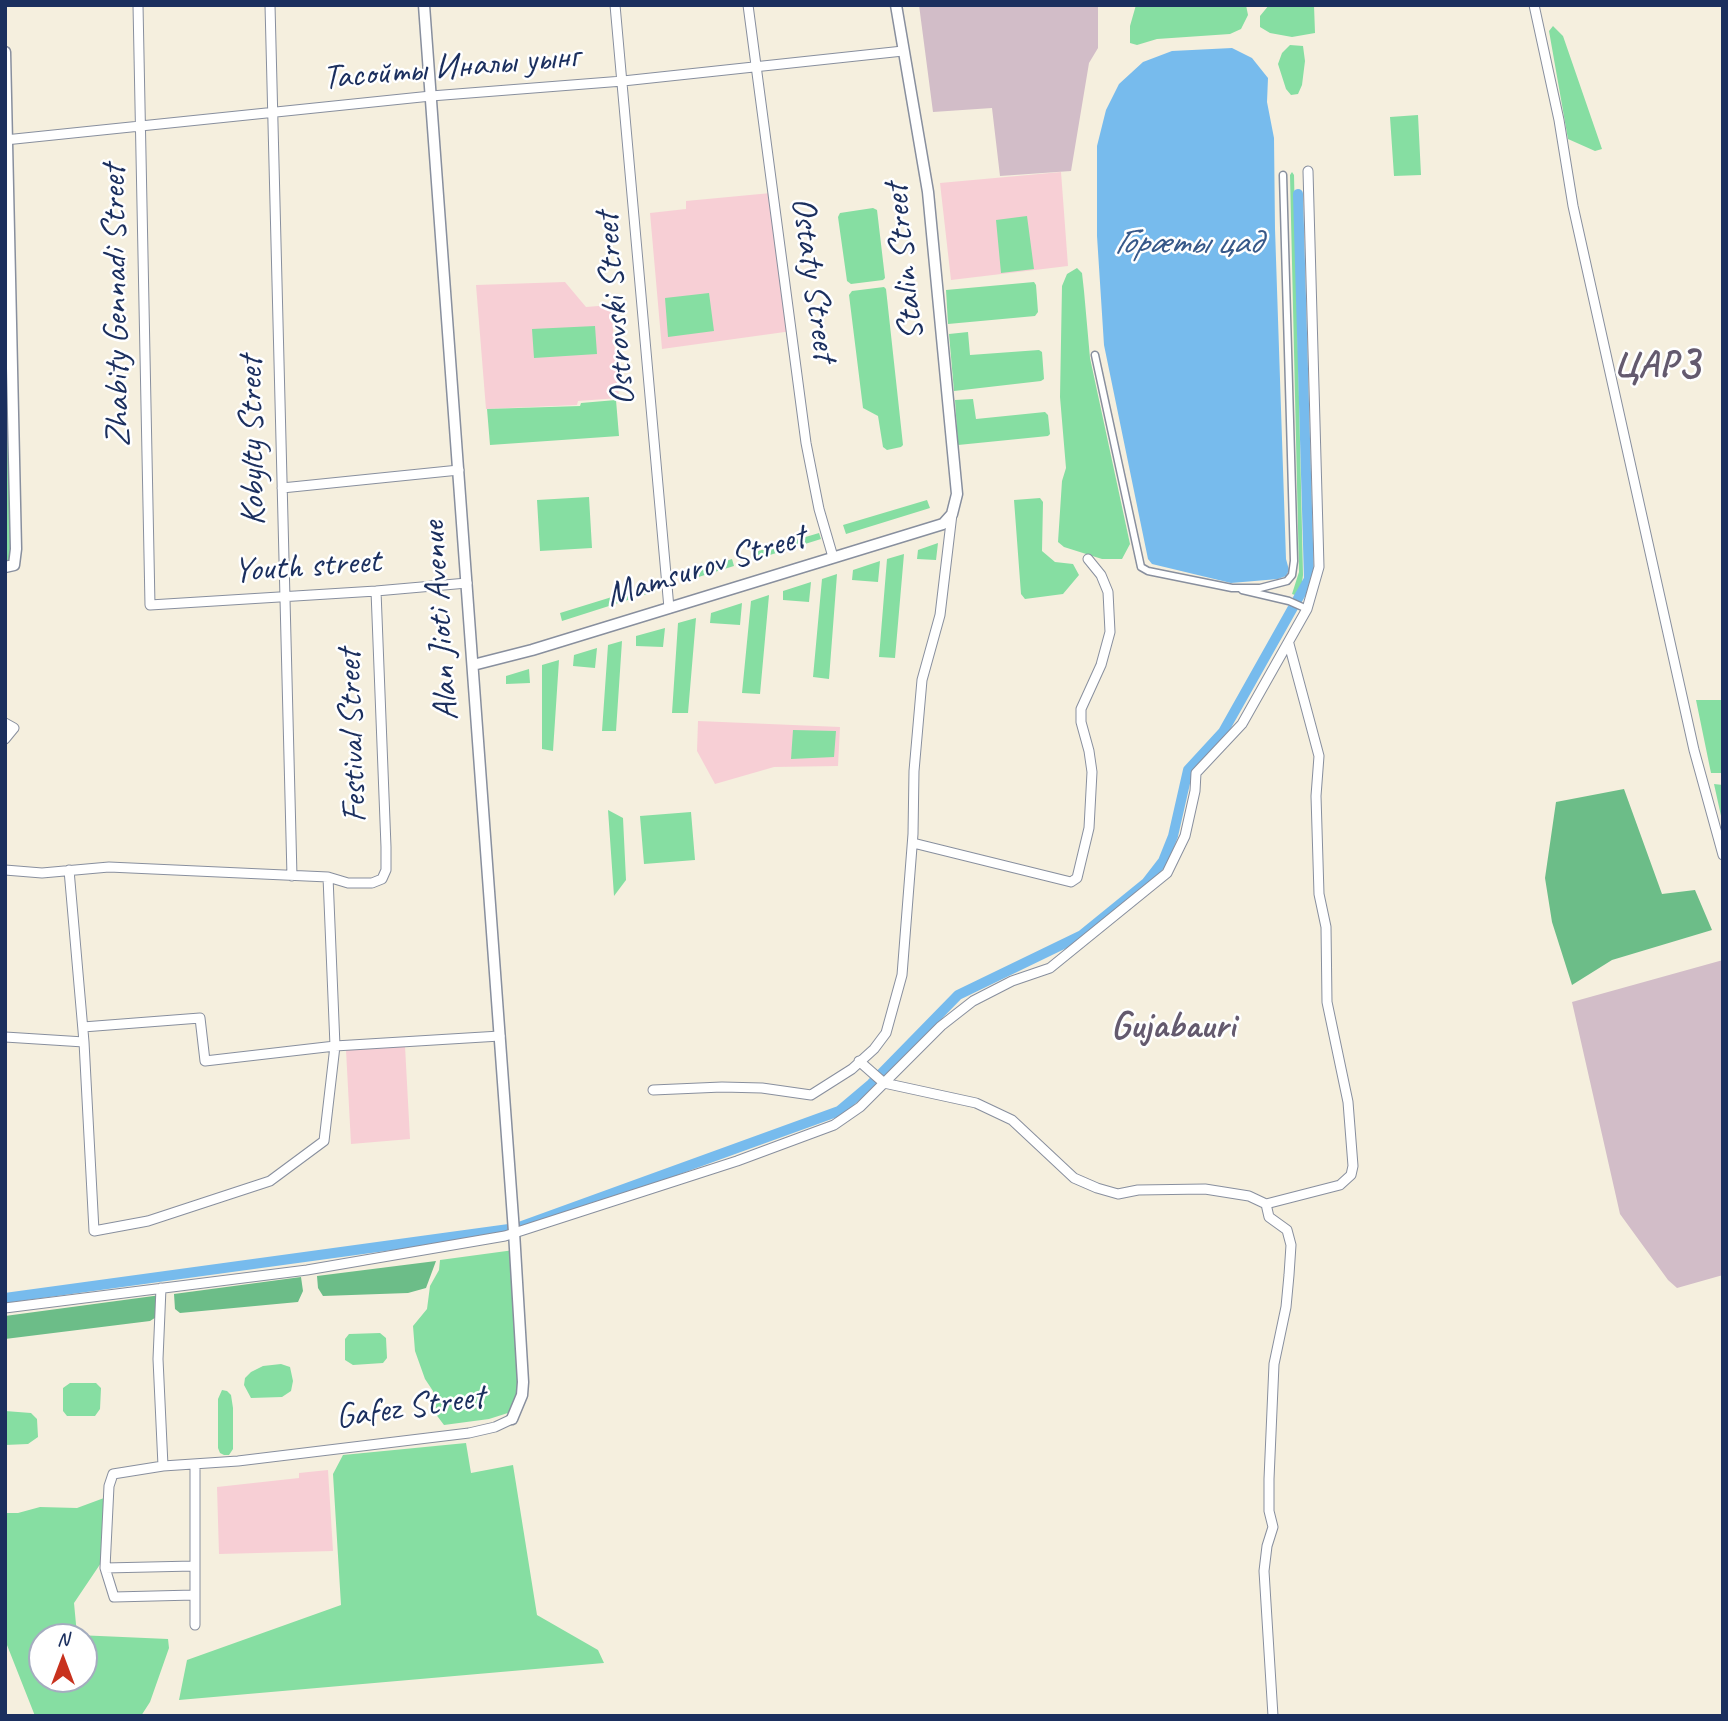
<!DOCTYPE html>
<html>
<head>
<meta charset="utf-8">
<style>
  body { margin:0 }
  #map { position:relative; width:1728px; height:1721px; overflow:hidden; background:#f5efde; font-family:Caveat,sans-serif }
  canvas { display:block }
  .frame { position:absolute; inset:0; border:7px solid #1b2f5e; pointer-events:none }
  .north { position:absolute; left:28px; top:1623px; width:70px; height:70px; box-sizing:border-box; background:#fff; border:2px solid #a4acbf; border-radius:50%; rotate:0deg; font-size:19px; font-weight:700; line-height:28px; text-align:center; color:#1b2f5e }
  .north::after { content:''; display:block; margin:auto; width:24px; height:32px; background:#c8321e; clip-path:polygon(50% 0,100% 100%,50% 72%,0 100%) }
</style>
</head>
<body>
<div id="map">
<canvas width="1728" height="1721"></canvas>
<div class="frame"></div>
<div class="north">N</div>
</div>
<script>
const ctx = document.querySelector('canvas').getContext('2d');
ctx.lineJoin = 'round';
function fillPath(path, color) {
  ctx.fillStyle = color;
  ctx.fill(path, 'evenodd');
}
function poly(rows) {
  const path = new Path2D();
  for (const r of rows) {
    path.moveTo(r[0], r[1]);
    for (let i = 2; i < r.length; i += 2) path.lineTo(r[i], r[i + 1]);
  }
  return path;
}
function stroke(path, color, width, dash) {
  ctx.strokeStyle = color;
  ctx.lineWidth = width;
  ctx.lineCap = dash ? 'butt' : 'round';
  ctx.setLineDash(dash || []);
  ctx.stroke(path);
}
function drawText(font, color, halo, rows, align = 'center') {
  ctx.font = font + ' Caveat,sans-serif';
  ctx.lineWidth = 5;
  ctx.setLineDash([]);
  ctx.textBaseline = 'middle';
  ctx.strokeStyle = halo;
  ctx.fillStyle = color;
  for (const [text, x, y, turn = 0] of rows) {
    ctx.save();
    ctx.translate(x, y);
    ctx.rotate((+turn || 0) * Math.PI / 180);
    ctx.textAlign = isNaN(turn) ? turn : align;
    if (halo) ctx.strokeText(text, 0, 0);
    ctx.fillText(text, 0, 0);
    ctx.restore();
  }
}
fillPath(poly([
  [1061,172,1068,266,951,280,940,183],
  [771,193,792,331,662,349,650,213,686,209,686,201],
  [565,282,586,307,611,305,619,398,578,401,577,405,486,409,476,285],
  [698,721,840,727,838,766,774,767,715,784,697,751],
  [405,1046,410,1139,351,1144,346,1050],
  [328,1470,333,1551,219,1554,217,1487,299,1478,299,1473]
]), '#f7cfd5');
fillPath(poly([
  [919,5,1098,5,1098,48,1089,63,1071,171,1000,176,992,108,933,112],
  [1723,960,1723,1275,1677,1288,1668,1280,1620,1214,1572,1002]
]), '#d2bdc8');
fillPath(poly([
  [1136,5,1246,5,1248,15,1241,29,1230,34,1157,39,1137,45,1130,43,1130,26],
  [1269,5,1314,5,1315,33,1292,37,1270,33,1260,27,1260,16],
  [1553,26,1563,36,1602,149,1595,151,1568,139,1549,31],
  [1290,45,1303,46,1305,61,1302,85,1298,94,1291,95,1286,89,1278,64,1282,53],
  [1418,115,1421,175,1394,176,1390,117],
  [1292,172,1294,175,1303,575,1302,583,1295,595,1292,594,1299,572,1290,175],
  [873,208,877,210,885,278,883,280,851,284,847,281,838,217,840,213],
  [5,214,11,560,5,560],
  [1027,216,1034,269,1001,273,996,220],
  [1077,268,1082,273,1084,291,1090,358,1130,544,1122,559,1102,559,1064,547,1058,542,1062,481,1066,468,1060,397,1062,286,1067,274],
  [1034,282,1036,285,1038,312,1035,316,948,324,946,290],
  [884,287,886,289,903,445,901,447,887,450,883,447,878,416,863,408,849,295,852,291],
  [709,293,714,331,668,337,665,298],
  [595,326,597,354,534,358,532,329],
  [968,332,970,355,1039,350,1042,352,1044,379,1041,381,954,391,949,334],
  [973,399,976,419,1045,412,1048,415,1050,434,1048,436,958,445,955,400],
  [616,400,619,436,490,445,487,409,580,406,581,403],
  [589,497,592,548,540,551,537,500],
  [1040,498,1043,502,1042,551,1055,562,1073,564,1079,575,1063,594,1025,599,1021,594,1014,500],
  [927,500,930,508,846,534,843,525],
  [819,533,821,539,757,559,755,552],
  [938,543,936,560,917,559,918,550],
  [904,554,895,658,879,657,887,559],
  [732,559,734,566,692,579,690,572],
  [880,561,878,582,852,580,853,570],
  [837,574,829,679,813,677,822,579],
  [811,582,809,602,783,600,783,591],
  [654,584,656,591,562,621,560,613],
  [769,595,760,694,742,693,751,601],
  [742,603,740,625,710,623,711,613],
  [696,618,688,713,672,713,678,623],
  [665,628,663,647,636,646,636,636],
  [622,641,616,731,602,731,608,645],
  [597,648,595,668,573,666,574,655],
  [559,660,553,751,542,749,542,665],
  [529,669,530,683,506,684,506,676],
  [1696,700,1723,700,1723,773,1711,773],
  [793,730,836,731,834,757,791,759],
  [1714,784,1723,785,1723,825],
  [608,810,623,818,626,880,614,896],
  [691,812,695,860,644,864,640,816],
  [514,1250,528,1383,511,1412,489,1419,444,1425,435,1413,433,1391,425,1379,415,1351,413,1326,427,1309,430,1286,439,1270,440,1260],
  [380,1333,386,1338,387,1358,383,1363,353,1365,345,1360,345,1339,349,1334],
  [281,1364,290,1367,293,1381,291,1391,282,1397,251,1398,244,1385,245,1378,251,1372,263,1366],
  [70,1383,96,1383,101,1388,100,1409,95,1416,67,1416,63,1411,63,1388],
  [222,1390,227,1391,231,1395,233,1408,233,1449,229,1455,224,1455,220,1453,218,1448,218,1399],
  [5,1411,31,1413,37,1419,38,1437,28,1444,5,1445],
  [466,1443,471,1473,513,1465,537,1615,598,1650,604,1663,179,1700,187,1660,341,1605,333,1474,343,1455],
  [104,1498,108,1504,107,1554,74,1603,77,1635,168,1639,169,1648,150,1702,141,1716,35,1716,5,1640,5,1513,18,1513,40,1507,77,1508],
  [42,1637,84,1637,84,1679,42,1679]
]), '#86dea2');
fillPath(poly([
  [1624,789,1662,894,1695,890,1712,930,1612,960,1572,985,1552,922,1545,878,1556,802],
  [436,1261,426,1288,408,1293,323,1296,318,1288,317,1276],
  [301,1277,303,1291,298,1302,180,1313,175,1309,174,1294],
  [161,1295,161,1314,150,1321,5,1339,5,1316]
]), '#6cbd88');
fillPath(poly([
  [1232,48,1252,58,1268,78,1267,102,1274,138,1275,229,1286,559,1289,570,1286,576,1278,579,1231,583,1152,564,1148,559,1104,345,1097,236,1097,146,1106,110,1119,84,1143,62,1172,51]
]), '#77bbed');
stroke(poly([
  [522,1226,839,1111,871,1084,958,995,1082,935,1146,883,1163,861,1173,836,1188,770,1223,732,1309,579,1298,194],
  [5,1298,509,1229]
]), '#77bbed', 10);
const pedestrian = poly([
  [1095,355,1141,567,1148,571,1232,588,1260,588,1287,581,1292,575,1294,561,1283,175],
  [1242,590,1289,601,1307,609]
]);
const minor = poly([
  [138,5,150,605,376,591,467,583],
  [270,5,292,876],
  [615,5,669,608],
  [748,5,806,443,819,509,833,557],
  [1534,5,1559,120,1573,206,1694,750,1723,855],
  [5,140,431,96,623,81,903,51],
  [282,488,459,470],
  [5,723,14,728,5,739],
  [913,843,1071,882,1077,878,1089,828,1092,772,1089,751,1081,722,1081,709,1101,665,1110,632,1108,592,1101,575,1088,559],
  [5,870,42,873,109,867,328,877,348,883,372,883,382,879,386,870,386,847,376,591],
  [69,870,84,1042,94,1231,148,1221,270,1181,324,1141,335,1046,328,877],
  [83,1027,200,1018,205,1061,335,1046,500,1036],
  [5,1037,84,1042],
  [884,1083,941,1026,973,1001,1012,981,1050,968,1167,873,1185,836,1195,791,1196,773,1242,724,1307,609,1319,567,1308,171],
  [884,1083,976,1103,1012,1120,1074,1178,1097,1188,1118,1194,1138,1190,1205,1189,1249,1196,1266,1204,1269,1217,1287,1230,1291,1245,1289,1275,1286,1307,1274,1364,1269,1479,1269,1511,1273,1527,1267,1546,1264,1571,1273,1716],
  [653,1090,722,1087,762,1088,811,1095,852,1069,874,1049,886,1033,902,975,913,834,914,771,922,680,940,615,952,514],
  [1266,1204,1340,1185,1351,1175,1353,1166,1348,1102,1327,1002,1326,927,1319,894,1316,796,1319,756,1289,644],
  [161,1288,158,1359,163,1466],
  [5,1308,307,1270,505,1236,737,1161,834,1125,860,1107,884,1083,859,1061],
  [195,1465,195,1625],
  [105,1568,194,1566],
  [194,1595,114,1597,105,1568,109,1486,113,1474,163,1466,238,1461,469,1433,495,1427,512,1419]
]);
const tertiary = poly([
  [424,5,514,1232,523,1382,522,1395,512,1419],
  [5,52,16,549,14,565,5,567],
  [473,665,532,650,943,524,952,514,957,494,928,192,896,5]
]);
stroke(pedestrian, '#888f9e', 9);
stroke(minor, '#888f9e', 11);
stroke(tertiary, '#888f9e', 13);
stroke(pedestrian, '#fff', 6);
stroke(minor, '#fff', 9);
stroke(tertiary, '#fff', 10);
drawText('35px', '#1b2f5e', '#fff', [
  ["Тасойты Иналы уынг",451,68,-5],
  ["Stalin Street",905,262,-96],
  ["Ostaty Street",813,279,82],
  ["Zhabity Gennadi Street",117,306,-91],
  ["Ostrovski Street",616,309,-95],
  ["Kobylty Street",253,441,-91],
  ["Youth street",307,567,-4],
  ["Mamsurov Street",706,567,-17],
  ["Alan Jioti Avenue",441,621,-94],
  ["Festival Street",353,736,-92],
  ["Gafez Street",410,1408,-8]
]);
drawText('italic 37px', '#375989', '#fff', [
  ["Горӕты цад",1187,243]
]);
drawText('bold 38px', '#645a6e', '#fff', [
  ["ЦАРЗ",1657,366],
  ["Gujabauri",1173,1027]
]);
</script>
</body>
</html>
